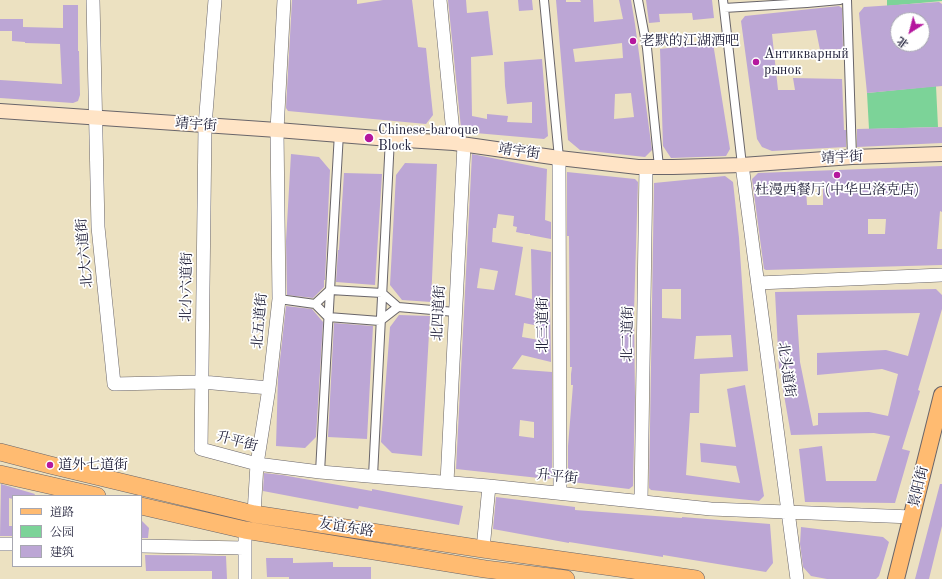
<!DOCTYPE html>
<html>
<head>
<meta charset="utf-8">
<style>
  body { margin:0 }
  #map { position:relative; width:942px; height:579px; overflow:hidden; background:#ece1c1; font-family:"Old Standard TT","Noto Serif SC",serif }
  canvas { display:block }
  .legend { position:absolute; left:12px; top:495px; width:130px; height:72px; box-sizing:border-box; background:#fff; border:1px solid #a7a7b1; margin:0; padding:5px 7px; list-style:none; font-size:12px; color:#22223b }
  .legend li { display:flex; align-items:center; gap:8px; height:20px }
  .legend b { width:20px; border:1px solid #a7a7b1 }
  .north { position:absolute; left:890px; top:12px; width:40px; height:40px; box-sizing:border-box; background:#fff; border:1px solid #a7a7b1; border-radius:50%; rotate:216deg; font-size:11px; font-weight:700; line-height:16px; text-align:center; color:#22223b }
  .north::after { content:''; display:block; margin:auto; width:14px; height:18px; background:#b5179e; clip-path:polygon(50% 0,100% 100%,50% 72%,0 100%) }
</style>
</head>
<body>
<div id="map">
<canvas width="942" height="579"></canvas>
<ul class="legend">
<li><b style="height:5px;background:#ffbb71"></b>道路</li>
<li><b style="height:11px;background:#7cd398"></b>公园</li>
<li><b style="height:11px;background:#bca6d5"></b>建筑</li>
</ul>
<div class="north">北</div>
</div>
<script>
const ctx = document.querySelector('canvas').getContext('2d');
ctx.lineJoin = 'round';
function fillPath(path, color) {
  ctx.fillStyle = color;
  ctx.fill(path, 'evenodd');
}
function poly(rows) {
  const path = new Path2D();
  for (const r of rows) {
    path.moveTo(r[0], r[1]);
    for (let i = 2; i < r.length; i += 2) path.lineTo(r[i], r[i + 1]);
  }
  return path;
}
function stroke(path, color, width, dash) {
  ctx.strokeStyle = color;
  ctx.lineWidth = width;
  ctx.lineCap = dash ? 'butt' : 'round';
  ctx.setLineDash(dash || []);
  ctx.stroke(path);
}
function drawText(font, color, halo, rows, align = 'center') {
  ctx.font = font + ' "Old Standard TT","Noto Serif SC",serif';
  ctx.lineWidth = 3.5;
  ctx.setLineDash([]);
  ctx.textBaseline = 'middle';
  ctx.strokeStyle = halo;
  ctx.fillStyle = color;
  for (const [text, x, y, turn = 0] of rows) {
    ctx.save();
    ctx.translate(x, y);
    ctx.rotate((+turn || 0) * Math.PI / 180);
    ctx.textAlign = isNaN(turn) ? turn : align;
    if (halo) ctx.strokeText(text, 0, 0);
    ctx.fillText(text, 0, 0);
    ctx.restore();
  }
}
fillPath(poly([
  [887,0,942,0,942,1,887,6],
  [936,86,938,127,869,129,867,93]
]), '#7cd398');
fillPath(poly([
  [292,0,357,0,357,4,383,0,412,0,418,47,426,48,433,115,426,124,288,111,286,108],
  [448,0,466,0,467,13,488,11,493,55,471,57,472,116,487,119,487,114,508,116,507,122,532,123,532,102,507,104,505,86,504,62,542,59,548,136,544,139,464,132,461,128],
  [518,0,532,0,533,10,519,11],
  [556,0,566,0,566,2,581,2,580,0,593,0,594,22,623,19,619,0,631,0,635,24,652,150,645,157,580,150,568,140],
  [622,43,623,58,575,62,573,49],
  [631,93,634,117,614,119,615,94],
  [646,0,712,0,714,18,693,20,692,13,659,14,660,22,649,23],
  [939,2,942,4,942,86,867,93,859,13,864,7],
  [898,20,922,20,922,44,898,44],
  [63,5,78,5,78,51,79,51,80,95,78,101,73,103,0,98,0,80,62,84,60,44,25,43,25,42,12,41,12,31,0,31,0,19,23,19,23,27,63,28],
  [839,6,842,8,843,49,820,50,816,30,772,34,778,90,795,90,793,78,842,79,844,130,846,130,846,147,772,151,762,147,757,139,741,21,745,16],
  [713,43,730,149,726,156,671,158,663,146,660,49],
  [942,127,942,143,857,147,857,129],
  [291,154,319,157,330,170,325,280,324,280,324,287,313,298,287,295,286,241],
  [472,154,547,169,545,220,551,222,551,239,530,235,530,234,526,234,516,232,517,227,513,226,514,216,498,214,496,228,493,228,492,242,523,247,515,295,532,299,531,249,551,252,550,300,551,362,522,355,512,369,552,372,552,478,548,479,456,469],
  [480,268,498,271,494,290,477,288],
  [524,323,539,326,539,340,522,337],
  [520,420,534,422,534,438,519,436],
  [405,163,437,164,431,302,402,300,390,285,396,175],
  [942,166,942,212,940,211,937,249,942,249,942,265,766,270,764,269,752,179,758,173],
  [806,188,823,188,823,205,807,205],
  [868,219,886,219,885,234,868,234],
  [567,172,635,179,638,182,634,312,635,397,633,486,629,489,572,482,568,480,568,446,573,385,571,385,571,374,572,367,570,367,569,236,567,236],
  [344,173,382,174,375,285,336,282,338,250,339,250],
  [725,176,733,182,739,238,748,371,700,374,699,413,690,413,686,475,740,483,736,466,701,462,700,443,736,447,727,389,745,385,764,496,759,501,651,490,649,488,654,183],
  [662,289,681,289,681,319,662,318],
  [731,335,733,357,694,359,696,336],
  [936,289,942,295,942,309,918,390,920,391,902,449,910,451,895,503,805,502,799,449,822,446,826,481,876,481,890,436,874,433,791,435,781,378,795,375,794,369,779,369,775,292],
  [920,313,908,356,886,350,817,353,817,375,882,369,898,374,888,416,869,412,818,413,818,425,813,426,800,362,797,315],
  [286,306,312,309,323,322,316,437,305,448,276,446,278,377],
  [399,315,430,316,422,456,392,453,381,442,390,327],
  [334,323,373,326,367,439,328,437],
  [264,473,282,475,372,491,372,489,463,506,459,525,359,506,358,509,263,491],
  [1,484,35,494,34,496,13,496,13,499,9,498,9,526,13,526,13,536,0,536],
  [940,484,942,484,942,526,929,579,915,579],
  [496,497,575,507,575,510,682,518,682,517,770,524,773,563,766,572,663,555,663,557,569,542,569,543,493,529],
  [141,520,149,528,148,538,141,538],
  [801,527,883,537,889,542,879,576,876,579,827,579,811,576,803,567,800,544],
  [145,555,226,556,227,579,212,579,212,571,146,571],
  [266,558,293,558,293,563,333,562,333,567,371,567,371,579,289,579,289,577,267,577]
]), '#bca6d5');
const pedestrian = poly([
  [544,0,559,158],
  [638,0,647,48,659,167],
  [723,0,742,165],
  [847,0,852,157],
  [724,8,807,3,840,0],
  [279,299,315,304,328,317,380,321,398,307,455,312],
  [315,304,330,290,382,293,398,307],
  [320,472,330,290,339,133],
  [373,476,390,138]
]);
const tertiary = poly([
  [93,0,98,227,114,384,202,382,269,388],
  [215,0,205,126,201,449,257,464,320,472,489,486,711,509,912,517],
  [440,0,454,143],
  [559,158,560,493],
  [742,165,797,579],
  [758,283,942,275],
  [447,482,464,145],
  [641,501,646,167],
  [254,514,257,464,269,388,279,299,277,130,284,0],
  [0,544,13,544],
  [141,546,244,548],
  [483,549,489,486],
  [245,579,245,539]
]);
const secondary = poly([
  [0,111,277,130,390,139,454,143,559,158,638,167,673,167,742,165,852,157,942,154]
]);
const primary = poly([
  [896,579,942,395]
]);
const trunk = poly([
  [0,452,50,465,254,514,483,549,696,579],
  [0,474,97,496],
  [141,506,245,530,485,569,566,579]
]);
stroke(pedestrian, '#69656a', 10);
stroke(tertiary, '#69656a', 14);
stroke(secondary, '#69656a', 16);
stroke(primary, '#69656a', 18);
stroke(trunk, '#69656a', 18);
stroke(pedestrian, '#fff', 8);
stroke(tertiary, '#fff', 13);
stroke(secondary, '#ffe4c6', 14);
stroke(primary, '#ffbb71', 16);
stroke(trunk, '#ffbb71', 17);
for (const [x, y, r, color] of [
  [633,41,4,"#b5179e"],
  [756,62,4,"#b5179e"],
  [369,138,5,"#b5179e"],
  [837,175,4,"#b5179e"],
  [50,465,4,"#b5179e"]
]) {
  const dot = new Path2D();
  dot.arc(x, y, r, 0, 2 * Math.PI);
  ctx.fillStyle = color;
  ctx.fill(dot);
  stroke(dot, '#fff', 1.5);
}
drawText('14px', '#22223b', '#fff', [
  ["老默的江湖酒吧",641,41],
  ["Антикварный",764,54],
  ["рынок",764,70],
  ["Chinese-baroque",378,130],
  ["Block",378,146],
  ["杜漫西餐厅(中华巴洛克店)",837,190,"center"],
  ["道外七道街",58,465]
], 'left');
drawText('14px', '#22223b', '#fff', [
  ["靖宇街",196,125,4],
  ["靖宇街",519,152,8],
  ["靖宇街",842,158,-3],
  ["北大六道街",85,253,-95],
  ["北小六道街",187,287,-89],
  ["北四道街",439,313,-87],
  ["北五道街",260,321,-85],
  ["北三道街",543,325,-90],
  ["北二道街",628,334,-89],
  ["北头道街",786,370,82],
  ["升平街",237,442,15],
  ["升平街",557,477,6],
  ["景阳街",919,487,-76],
  ["友谊东路",346,528,9]
]);
</script>
</body>
</html>
